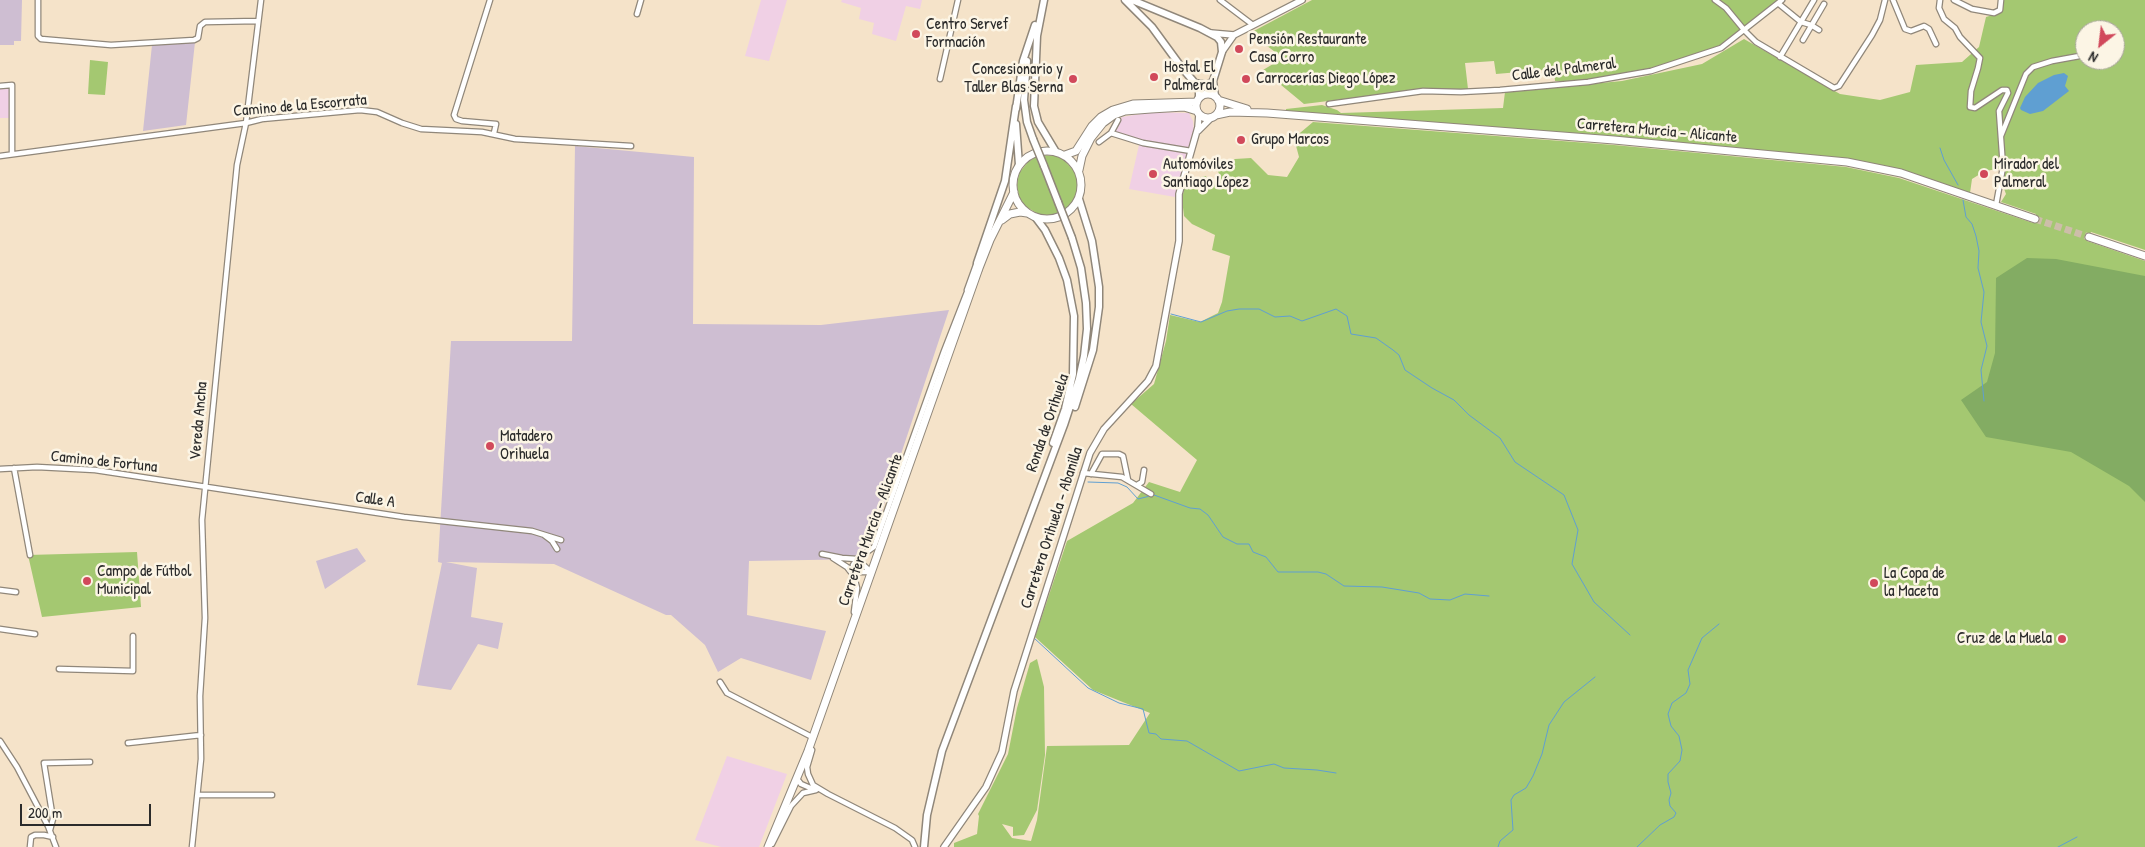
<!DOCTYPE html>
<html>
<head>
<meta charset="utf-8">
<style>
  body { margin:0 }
  #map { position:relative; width:2145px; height:847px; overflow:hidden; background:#f5e3c9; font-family:"Patrick Hand",sans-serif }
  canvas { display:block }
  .north { position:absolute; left:2075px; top:20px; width:50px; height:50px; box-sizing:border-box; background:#fcf5e5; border:1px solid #a8a49b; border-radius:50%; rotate:209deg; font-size:14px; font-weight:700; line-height:20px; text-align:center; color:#2b2b2b }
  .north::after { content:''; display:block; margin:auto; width:18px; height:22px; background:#d1495b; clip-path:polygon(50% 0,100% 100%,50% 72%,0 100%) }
  .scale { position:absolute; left:20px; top:804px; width:131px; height:22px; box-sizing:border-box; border:2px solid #2b2b2b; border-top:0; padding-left:6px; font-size:15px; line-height:18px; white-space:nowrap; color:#2b2b2b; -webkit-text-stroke:4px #fcf5e5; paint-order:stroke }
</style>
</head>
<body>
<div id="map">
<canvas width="2145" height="847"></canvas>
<div class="north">N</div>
<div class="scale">200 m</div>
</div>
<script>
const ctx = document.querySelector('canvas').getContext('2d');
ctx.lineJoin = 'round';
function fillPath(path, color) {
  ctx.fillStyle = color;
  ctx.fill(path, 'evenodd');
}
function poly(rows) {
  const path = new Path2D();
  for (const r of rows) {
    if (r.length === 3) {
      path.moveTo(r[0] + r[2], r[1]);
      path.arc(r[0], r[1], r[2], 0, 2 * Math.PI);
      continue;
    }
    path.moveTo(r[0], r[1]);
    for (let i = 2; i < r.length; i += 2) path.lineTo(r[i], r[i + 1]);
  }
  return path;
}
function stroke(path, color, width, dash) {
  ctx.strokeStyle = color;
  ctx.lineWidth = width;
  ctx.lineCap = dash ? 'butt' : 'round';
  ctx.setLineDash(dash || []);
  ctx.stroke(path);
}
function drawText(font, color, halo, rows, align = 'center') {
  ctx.font = font + ' "Patrick Hand",sans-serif';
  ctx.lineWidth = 5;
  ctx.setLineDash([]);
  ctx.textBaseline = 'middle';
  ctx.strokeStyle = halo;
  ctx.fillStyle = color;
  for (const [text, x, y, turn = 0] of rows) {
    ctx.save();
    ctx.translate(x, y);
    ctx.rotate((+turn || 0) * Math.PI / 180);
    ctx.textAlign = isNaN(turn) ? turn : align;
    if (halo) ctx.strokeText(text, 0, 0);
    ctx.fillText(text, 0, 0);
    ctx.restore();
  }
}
fillPath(poly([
  [761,0,787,0,769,61,745,56],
  [842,0,922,0,920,9,906,6,896,41,872,34,874,23,859,19,861,8,841,2],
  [0,87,9,87,10,118,0,118],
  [1153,112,1189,113,1193,121,1194,132,1175,197,1129,189,1139,145,1114,133,1122,117],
  [727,756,787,774,759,847,721,847,695,840]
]), '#f0d0e5');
fillPath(poly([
  [0,0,22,0,21,41,14,41,14,45,0,45],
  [195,42,186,125,143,131,152,45],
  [575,146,694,157,693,324,821,325,949,310,866,559,749,561,747,615,826,631,811,680,741,658,718,672,705,645,671,615,666,615,554,564,446,562,477,568,471,617,503,623,498,649,478,644,451,690,417,685,442,563,438,562,451,341,572,341],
  [357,548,366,561,325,589,316,561]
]), '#cebed2');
fillPath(poly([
  [1312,0,1779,0,1722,46,1650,69,1582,81,1555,81,1554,69,1496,74,1494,61,1465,63,1468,89,1425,89,1304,104,1263,70,1283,58,1250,33],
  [2000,0,2145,0,2145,250,2091,232,2087,241,2145,261,2145,847,954,847,954,843,977,834,979,816,978,814,1008,754,1017,708,1030,663,1037,659,1044,687,1045,755,1037,810,1024,835,1013,836,1013,827,1002,824,1012,838,1031,841,1037,820,1047,746,1129,745,1150,713,1093,690,1035,637,1067,541,1133,503,1149,482,1180,492,1197,460,1131,404,1154,384,1166,341,1170,315,1200,322,1218,313,1222,302,1230,256,1212,250,1215,235,1192,224,1184,216,1182,199,1185,185,1193,179,1206,176,1208,182,1214,182,1220,177,1218,171,1235,159,1251,158,1268,175,1287,177,1299,157,1294,138,1313,122,1614,145,1846,167,1899,178,2033,223,2036,214,2001,202,2006,194,2003,186,2004,168,1985,171,1972,179,1970,193,1902,170,1861,162,1286,112,1286,109,1322,105,1337,110,1341,113,1503,108,1505,92,1622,81,1702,64,1744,39,1840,94,1880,100,1910,92,1916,65,1962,62,1979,47,1986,17,1999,13],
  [2085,30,2115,30,2115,60,2085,60],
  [90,60,108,62,105,95,88,94],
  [1043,155,1055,156,1063,159,1075,172,1078,182,1077,193,1072,204,1065,211],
  [1036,157,1059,214,1045,216,1038,214,1025,206,1019,197,1017,185,1019,173,1028,162],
  [137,552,141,607,42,617,28,555]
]), '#a4c871');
fillPath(poly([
  [2027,258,2056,259,2145,276,2145,502,2129,486,2071,452,1986,437,1961,400,1987,382,1995,353,1996,278]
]), '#83ac63');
fillPath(poly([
  [2064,73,2068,76,2065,86,2069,91,2043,111,2030,114,2021,110,2020,108,2025,97,2038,83,2054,75]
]), '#5f9fd2');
stroke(poly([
  [1940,148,1944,160,1958,185],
  [1963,200,1966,217,1972,224,1976,236,1979,251,1978,268,1984,292,1981,322,1987,346,1981,370,1984,401],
  [1171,314,1201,322,1227,311,1239,309,1259,309,1275,317,1290,316,1302,321,1336,309,1347,316,1351,334,1376,338,1393,350,1399,355,1405,370,1432,388,1454,400,1469,415,1500,438,1515,462,1564,495,1578,530,1572,564,1594,602,1630,635],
  [1088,482,1118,483,1127,487,1138,499,1154,495,1190,508,1200,509,1208,515,1223,537,1237,544,1249,544,1253,552,1266,557,1278,572,1318,572,1326,574,1344,586,1382,587,1419,593,1430,599,1450,600,1465,594,1489,596],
  [1034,638,1088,688,1119,703,1143,709,1149,733,1156,734,1161,739,1187,741,1239,771,1274,764,1284,768,1317,770,1336,773],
  [1498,847,1500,841,1513,830,1511,800,1514,795,1526,788,1533,776,1542,754,1549,725,1564,702,1595,677],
  [1637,847,1660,825,1674,817,1676,813,1670,806,1669,800,1671,793,1668,782,1668,774,1680,761,1682,750,1679,736,1671,726,1668,714,1672,703,1686,693,1690,684,1688,670,1702,638,1719,624],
  [2058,847,2077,837]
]), '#5f9fd2', 1);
stroke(poly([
  [2035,219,2089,237]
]), '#cdbea9', 7, [7, 3.5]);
const minor = poly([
  [38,0,38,36,41,39,111,45,194,40,198,38,200,26,205,22,258,21],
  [490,0,454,115,456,119,462,121,496,124,494,133],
  [1220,0,1253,25],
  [1715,0,1726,8,1745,31,1756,42,1834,88,1839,86,1872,35,1880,20,1885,0],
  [1893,0,1905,29,1911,31,1924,26,1929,29,1936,44],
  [1940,0,1939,8,1944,19,1955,28,1960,37,1980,58,1978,68,1971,91,1970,107,1975,108,2002,90,2007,90,2008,93,1999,111,2003,167,1996,205],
  [1954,0,1972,9,1994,13,2000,10,2001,0],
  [1779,4,1801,22,1811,25,1819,30],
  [637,14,641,0],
  [1803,40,1824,4],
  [1780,57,1814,0],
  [940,79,958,0],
  [0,86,12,85,12,154],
  [1329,104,1423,91,1461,92,1500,90,1588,82,1651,71,1721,48,1782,0],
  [1111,133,1143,143,1191,151],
  [2001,136,2026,74,2033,67,2052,61,2085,55],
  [1099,142,1111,133,1118,120],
  [0,156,246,123,262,119,360,110,377,112,402,123,421,129,482,132,515,139,631,146],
  [967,290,976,265],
  [14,468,30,555],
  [0,469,37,467,95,470,404,517,532,531,561,540],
  [1083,473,1122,477,1151,494],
  [1091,474,1102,454,1119,454,1123,456,1128,480],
  [1137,485,1142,482,1144,470],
  [544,535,552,541,557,549],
  [822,554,842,558,857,559,874,547,944,351,967,292,971,288],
  [833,558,847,567,854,576,857,588,854,612],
  [853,569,859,572,871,572],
  [855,571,853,565,857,559,871,572],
  [0,590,16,592],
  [0,629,35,634],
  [59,669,133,671,133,636],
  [720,682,727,693,812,737],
  [0,741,17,767,48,826,56,847],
  [128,743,201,735],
  [812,750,807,767,808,774,813,785,828,794,895,828,912,840,915,847],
  [797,779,801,784,815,790],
  [199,795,272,795],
  [50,830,53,819,44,763,90,762],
  [772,844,791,806,803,793,816,790],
  [30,847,31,837,35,835,44,835,53,837],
  [192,847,201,759,200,696,205,618,202,520,237,165,246,123,261,0]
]);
const tertiary = poly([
  [1211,33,1234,35],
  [1222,52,1234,35,1302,0],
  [1198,131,1211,118],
  [944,847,986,787,1002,752,1014,691,1090,453,1104,429,1148,381,1156,366,1179,241,1179,194,1198,127,1199,114]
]);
const secondary = poly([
  [1044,0,1037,36,1034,106,1038,122,1056,152],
  [1125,0,1152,27,1182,68,1195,83,1208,85,1213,81],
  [1132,0,1200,28,1217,37,1221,42,1222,52,1213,81,1215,96],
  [1027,61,1024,100,1027,122,1033,139],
  [1195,83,1199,89,1199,98],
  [1016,109,1023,61,1035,25],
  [1016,124,1019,165],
  [1044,166,1058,202],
  [1036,218,1045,230,1059,258,1067,280,1074,316,1073,374,1065,409,1053,443],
  [978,270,977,263,1005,181,1016,106],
  [1075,407,1093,350,1099,307,1099,287,1092,241,1079,199],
  [924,847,927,815,942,751,1064,425,1079,379,1084,356,1087,329,1086,303,1081,268,1072,238]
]);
const trunk = poly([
  [1208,106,12],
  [1218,100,1247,109],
  [1216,115,1230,112,1267,113,1614,140,1847,162,1901,173,2035,219],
  [1047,185,34],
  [1065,155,1076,151,1092,126,1101,117,1113,110,1133,104,1197,102],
  [1079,170,1082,156,1091,138,1103,123,1114,115,1125,111,1151,109,1184,107,1197,111],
  [1002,220,1010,214,1020,212,1027,213],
  [2089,237,2145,256],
  [768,847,808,751,979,268,990,240,1014,192]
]);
stroke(minor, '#90877a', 7);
stroke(tertiary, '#90877a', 8);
stroke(secondary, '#90877a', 9);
stroke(trunk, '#90877a', 9);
stroke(minor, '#fff', 4.5);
stroke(tertiary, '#fff', 5.5);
stroke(secondary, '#fff', 6);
stroke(trunk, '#fff', 7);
const secondaryBridge = poly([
  [1033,139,1044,166],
  [1058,202,1072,238]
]);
stroke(secondaryBridge, '#90877a', 9, []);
stroke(secondaryBridge, '#fff', 6);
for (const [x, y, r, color] of [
  [916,34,5,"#d1495b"],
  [1239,49,5,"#d1495b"],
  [1154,77,5,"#d1495b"],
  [1073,79,5,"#d1495b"],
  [1246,79,5,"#d1495b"],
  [1241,140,5,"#d1495b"],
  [1153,174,5,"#d1495b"],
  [1984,174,5,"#d1495b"],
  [490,446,5,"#d1495b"],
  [87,581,5,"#d1495b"],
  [1874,583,5,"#d1495b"],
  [2062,639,5,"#d1495b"]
]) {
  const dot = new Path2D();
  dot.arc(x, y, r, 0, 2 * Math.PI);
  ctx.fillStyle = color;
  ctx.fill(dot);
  stroke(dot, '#fcf5e5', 2);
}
drawText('16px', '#2b2b2b', '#fcf5e5', [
  ["Centro Servef",926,25],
  ["Formación",926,43],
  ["Pensión Restaurante",1249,40],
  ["Casa Corro",1249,58],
  ["Hostal El",1164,68],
  ["Palmeral",1164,86],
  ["Concesionario y",1063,70,"right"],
  ["Taller Blas Serna",1063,88,"right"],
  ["Carrocerías Diego López",1256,79],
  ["Grupo Marcos",1251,140],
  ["Automóviles",1163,165],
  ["Santiago López",1163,183],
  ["Mirador del",1994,165],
  ["Palmeral",1994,183],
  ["Matadero",500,437],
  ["Orihuela",500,455],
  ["Campo de Fútbol",97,572],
  ["Municipal",97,590],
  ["La Copa de",1884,574],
  ["la Maceta",1884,592],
  ["Cruz de la Muela",2052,639,"right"]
], 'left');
drawText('16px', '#2b2b2b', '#fcf5e5', [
  ["Calle del Palmeral",1564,70,-7],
  ["Camino de la Escorrata",300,106,-5],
  ["Carretera Murcia - Alicante",1657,131,5],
  ["Vereda Ancha",199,421,-85],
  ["Ronda de Orihuela",1048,423,-71],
  ["Camino de Fortuna",104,462,6],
  ["Calle A",375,500,8],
  ["Carretera Orihuela - Abanilla",1052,528,-72],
  ["Carretera Murcia - Alicante",871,530,-70]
]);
</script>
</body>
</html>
